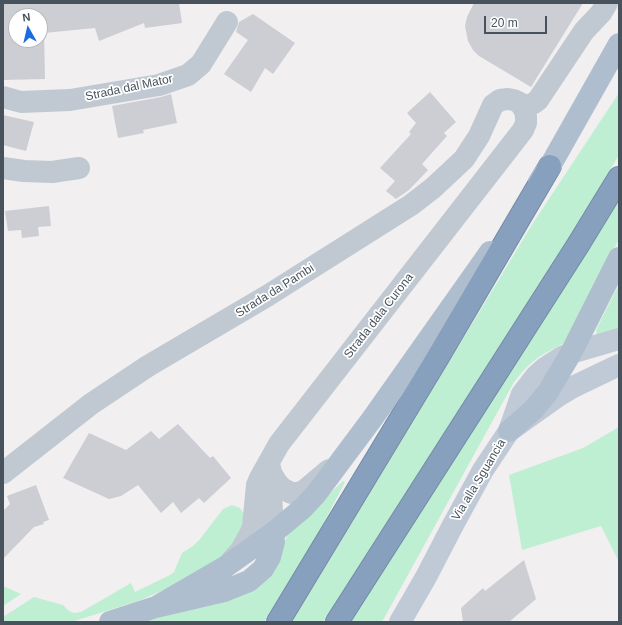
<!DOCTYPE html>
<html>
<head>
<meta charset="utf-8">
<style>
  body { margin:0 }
  #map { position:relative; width:622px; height:625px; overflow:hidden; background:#f1efef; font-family:Arial,sans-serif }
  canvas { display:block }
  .frame { position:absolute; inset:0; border:4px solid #47525c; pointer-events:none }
  .north { position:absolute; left:8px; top:8px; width:40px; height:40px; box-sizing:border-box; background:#fff; border:1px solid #b5babe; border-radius:50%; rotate:352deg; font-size:11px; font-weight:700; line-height:16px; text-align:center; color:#47525c }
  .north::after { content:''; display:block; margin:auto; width:14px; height:18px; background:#1a6ce0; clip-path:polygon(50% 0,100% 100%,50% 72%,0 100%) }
  .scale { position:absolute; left:484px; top:16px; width:63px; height:18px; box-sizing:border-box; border:2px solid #47525c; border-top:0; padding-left:5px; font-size:12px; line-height:14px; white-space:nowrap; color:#47525c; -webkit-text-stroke:3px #fff; paint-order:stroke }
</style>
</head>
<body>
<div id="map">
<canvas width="622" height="625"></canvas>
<div class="frame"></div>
<div class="north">N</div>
<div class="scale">20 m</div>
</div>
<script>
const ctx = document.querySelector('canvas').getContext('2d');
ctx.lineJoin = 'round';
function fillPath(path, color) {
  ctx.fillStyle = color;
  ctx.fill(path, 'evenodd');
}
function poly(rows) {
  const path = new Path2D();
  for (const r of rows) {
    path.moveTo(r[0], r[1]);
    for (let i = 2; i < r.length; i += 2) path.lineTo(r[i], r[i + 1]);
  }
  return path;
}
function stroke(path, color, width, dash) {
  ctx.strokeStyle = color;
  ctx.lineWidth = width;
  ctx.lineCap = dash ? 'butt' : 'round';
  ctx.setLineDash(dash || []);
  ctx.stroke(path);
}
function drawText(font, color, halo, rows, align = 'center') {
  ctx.font = font + ' Arial,sans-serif';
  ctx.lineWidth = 3.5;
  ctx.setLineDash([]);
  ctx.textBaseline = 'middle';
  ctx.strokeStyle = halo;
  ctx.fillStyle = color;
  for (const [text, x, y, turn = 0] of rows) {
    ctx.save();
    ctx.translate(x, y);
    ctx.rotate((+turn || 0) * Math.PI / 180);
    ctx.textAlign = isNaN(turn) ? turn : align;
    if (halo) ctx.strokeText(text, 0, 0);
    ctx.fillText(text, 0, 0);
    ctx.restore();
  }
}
fillPath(poly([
  [619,93,619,155,582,217,323,622,292,622,533,223],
  [619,200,619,239,572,331,564,343,540,356,530,364,522,372,514,382,382,622,351,622],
  [619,284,619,328,601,335,597,335,596,330],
  [619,427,619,562,601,526,522,550,509,475,583,448],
  [343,481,345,482,318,534,264,622,146,622,212,601,279,556,288,534,292,529],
  [232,505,240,508,245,515,238,536,223,556,171,587,138,601,71,622,3,622,3,617,34,597,63,605,69,611,74,613,81,612,131,583,135,592,170,575,174,572,182,553,193,546,200,539,223,509],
  [3,586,21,594,3,606]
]), '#beefd2');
fillPath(poly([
  [3,3,179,3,182,23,145,28,144,23,99,41,95,28,44,33,45,79,3,80],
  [16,16,40,16,40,40,16,40],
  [474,3,583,3,531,87,479,56,473,50,468,41,465,26,467,17],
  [253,14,295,43,273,74,265,68,251,92,224,74,248,40,236,32,239,22],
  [430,92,456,122,444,133,447,136,422,164,428,170,409,190,396,199,386,191,395,181,380,168,411,134,409,132,416,123,407,113],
  [171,94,177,123,143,130,144,133,118,138,112,106,161,97],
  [3,115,34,122,26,151,3,145],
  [49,206,51,226,38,227,39,236,22,238,21,230,8,231,5,211],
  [178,424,210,458,213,456,231,478,204,503,199,498,181,513,173,502,161,513,138,485,121,496,109,499,63,478,89,433,126,450,151,431,159,439],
  [36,485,49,520,43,522,44,524,34,527,3,559,3,511,10,504,7,496],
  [524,560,536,599,509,622,463,622,461,608,483,588,485,591]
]), '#ccced4');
const highway = poly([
  [278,622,438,357,550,166],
  [337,622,578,245,619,178]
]);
stroke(highway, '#728ba9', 24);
stroke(poly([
  [3,97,21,102,70,100,159,85,188,75,201,64,227,22],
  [523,108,534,103,538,100,584,31,601,13,607,3],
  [3,168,24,171,52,172,79,168],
  [270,468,271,473,277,483,282,488,291,493,298,493,304,491,329,470],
  [270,470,273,533],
  [3,473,91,404,148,366,267,296,411,205,433,188,464,159,479,136,493,105,500,100,508,99,514,100,520,103,525,111,526,117,526,123,523,130,279,444,260,478,257,485,253,526,250,534,241,550,232,560]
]), '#c0c9d1', 22);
stroke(poly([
  [509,431,522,394,536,376,545,368,562,357,571,353,619,339],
  [400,622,426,577,453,525,483,470,509,431,558,396,573,387,619,365]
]), '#c0cad6', 22);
stroke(poly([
  [539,182,550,166,619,44],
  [509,431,534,409,548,392,571,353,619,258],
  [156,607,225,567,273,533,303,508,316,494,372,419,490,252],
  [110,622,156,607,224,591,249,581,263,569,270,557,274,542,273,533]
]), '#afbece', 22);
stroke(highway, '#87a0bd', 22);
drawText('12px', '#47525c', '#fff', [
  ["Strada dal Mator",129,88,-12],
  ["Strada da Pambi",275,291,-32],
  ["Strada dala Curona",379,316,-52],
  ["Via alla Sguancia",479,480,-59]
]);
</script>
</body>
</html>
